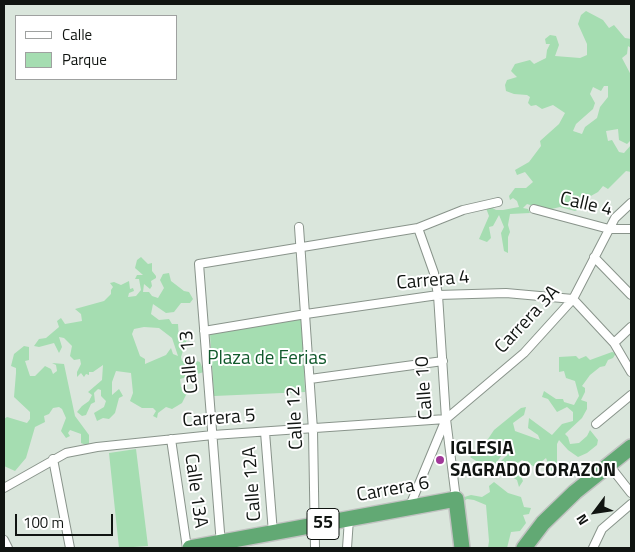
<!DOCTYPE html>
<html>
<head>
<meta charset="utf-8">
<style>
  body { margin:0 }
  #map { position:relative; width:635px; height:552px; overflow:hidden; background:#dae6dc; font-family:"Titillium Web",sans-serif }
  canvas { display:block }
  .frame { position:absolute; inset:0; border:5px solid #101411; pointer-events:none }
  .legend { position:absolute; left:15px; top:15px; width:162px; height:65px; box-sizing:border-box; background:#fff; border:1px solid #9fa1a0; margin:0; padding:6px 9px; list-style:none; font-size:15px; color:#101411 }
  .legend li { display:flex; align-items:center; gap:10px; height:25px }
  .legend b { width:25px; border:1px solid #9fa1a0 }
  .north { position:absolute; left:570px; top:487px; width:50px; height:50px; -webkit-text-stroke:4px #fff; paint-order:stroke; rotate:239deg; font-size:14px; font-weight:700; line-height:20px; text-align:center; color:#101411 }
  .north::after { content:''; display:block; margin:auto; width:18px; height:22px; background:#101411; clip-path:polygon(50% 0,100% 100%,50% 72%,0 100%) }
  .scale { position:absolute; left:15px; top:514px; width:98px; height:22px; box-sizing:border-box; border:2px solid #101411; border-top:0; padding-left:6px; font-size:15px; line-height:18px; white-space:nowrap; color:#101411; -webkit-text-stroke:4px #fff; paint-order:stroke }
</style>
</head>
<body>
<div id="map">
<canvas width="635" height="552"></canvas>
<div class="frame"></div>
<ul class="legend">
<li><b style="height:6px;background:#fff"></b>Calle</li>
<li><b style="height:14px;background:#a5ddb1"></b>Parque</li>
</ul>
<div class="north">N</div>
<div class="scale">100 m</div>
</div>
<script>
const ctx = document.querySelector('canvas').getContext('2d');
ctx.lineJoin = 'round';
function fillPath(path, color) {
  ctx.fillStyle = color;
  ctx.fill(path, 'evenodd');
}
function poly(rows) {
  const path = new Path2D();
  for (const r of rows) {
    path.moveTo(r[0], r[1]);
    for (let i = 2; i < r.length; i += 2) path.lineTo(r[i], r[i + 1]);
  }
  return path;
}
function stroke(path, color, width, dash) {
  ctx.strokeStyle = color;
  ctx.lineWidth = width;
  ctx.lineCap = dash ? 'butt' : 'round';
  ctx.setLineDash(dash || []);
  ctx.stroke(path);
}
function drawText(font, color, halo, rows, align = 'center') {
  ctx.font = font + ' "Titillium Web",sans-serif';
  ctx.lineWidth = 4;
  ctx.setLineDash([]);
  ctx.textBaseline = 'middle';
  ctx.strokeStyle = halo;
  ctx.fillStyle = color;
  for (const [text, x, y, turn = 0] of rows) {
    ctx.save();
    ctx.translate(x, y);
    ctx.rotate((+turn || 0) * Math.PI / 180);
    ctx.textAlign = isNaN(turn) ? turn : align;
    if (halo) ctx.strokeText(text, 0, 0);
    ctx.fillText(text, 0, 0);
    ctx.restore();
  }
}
fillPath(poly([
  [586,11,603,20,609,28,614,25,625,38,631,39,631,48,628,46,627,54,622,58,631,75,631,144,630,141,627,144,619,140,618,129,606,131,608,141,612,140,619,152,624,153,631,145,631,172,626,171,608,189,603,186,598,192,589,197,585,206,575,211,560,207,547,210,527,204,523,208,528,209,530,213,510,214,508,225,510,232,508,237,508,253,504,251,501,233,504,227,499,215,493,226,489,227,491,238,487,242,479,239,489,216,486,208,489,206,496,210,503,210,519,207,517,201,513,198,510,200,509,196,515,188,526,188,533,182,525,172,517,175,515,170,529,162,541,146,540,141,559,124,565,113,553,105,542,109,536,105,531,106,528,103,530,97,527,95,514,94,506,91,505,85,507,80,517,77,511,71,515,64,530,60,534,64,546,58,547,50,550,44,546,44,545,39,550,35,556,36,559,45,555,56,580,58,587,55,587,44,578,24,581,15],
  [604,86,608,86,608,97,600,107,597,118,585,127,582,134,573,131,576,124,593,109,595,103,590,94,593,87,601,91],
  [141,257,148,264,152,263,152,271,156,276,156,278,151,281,152,286,150,289,144,284,143,292,149,292,152,296,158,298,164,288,160,280,163,274,169,273,171,281,184,291,189,292,193,299,190,303,181,303,174,312,166,313,153,304,151,314,159,320,169,319,172,324,178,324,179,338,187,339,181,357,182,361,189,359,200,362,204,372,180,379,181,387,192,390,195,394,186,395,182,403,172,409,166,407,158,413,157,418,153,416,156,411,153,408,142,408,130,401,133,393,131,373,116,371,112,382,112,395,119,389,123,396,119,398,115,413,109,419,103,418,97,421,94,413,104,407,106,401,101,396,101,390,98,389,94,393,95,402,91,404,86,415,82,416,77,412,82,406,89,401,92,395,88,392,102,380,103,365,93,372,89,372,89,375,86,374,84,377,81,373,77,377,77,372,81,364,80,359,74,360,70,356,72,346,64,338,59,337,62,347,59,353,54,343,39,347,34,346,39,339,46,338,59,327,57,321,61,318,65,324,82,321,81,314,75,309,104,301,111,294,111,290,113,287,110,283,114,282,121,285,129,281,130,289,133,288,134,291,129,293,128,297,136,296,141,290,139,279,135,279,137,275,143,275,135,268,137,260],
  [144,327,159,328,172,338,178,356,173,354,171,348,166,355,145,364,145,359,140,356,132,334,134,329],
  [302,318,305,392,214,396,210,334],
  [24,346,29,347,29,360,25,361,30,376,35,376,45,366,51,369,53,374,57,371,56,365,52,363,64,364,75,416,89,435,89,443,88,446,81,443,81,434,70,430,68,433,70,436,66,438,61,431,66,418,62,409,59,407,53,408,49,414,44,416,45,422,35,427,26,458,15,471,4,466,4,419,7,417,27,423,30,419,30,412,14,397,16,373,16,368,11,366,14,354],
  [612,352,616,353,613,358,608,360,605,366,600,367,590,375,582,386,585,388,585,392,581,400,587,402,587,409,582,418,565,434,568,437,570,444,579,443,587,436,590,430,598,440,597,445,587,453,578,457,568,450,559,440,557,444,557,470,551,471,546,458,535,467,522,460,516,464,523,481,519,487,517,480,500,470,499,463,509,453,503,454,495,464,487,468,470,457,486,442,494,430,521,408,526,407,524,415,513,423,515,431,540,440,538,435,528,428,529,418,552,435,562,424,573,421,573,412,567,407,557,412,548,399,542,397,544,391,556,399,563,399,564,402,574,405,579,396,575,381,566,378,564,371,559,372,559,357,576,356,579,359,586,356,590,360],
  [136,449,148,546,119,548,109,453],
  [494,482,508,493,521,497,524,507,531,508,529,514,523,515,526,523,520,531,511,532,507,548,488,548,489,541,486,505,474,500,467,499,461,503,461,498,471,495,482,497,490,492,489,486]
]), '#a5ddb1');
const street = poly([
  [534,209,609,229,631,229],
  [299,227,313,430,315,548],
  [418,228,434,273,438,295,446,419,456,499],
  [594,257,631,295],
  [204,331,306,314,438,295,506,293,573,299,614,343,631,372],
  [614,343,631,327],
  [310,379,443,361],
  [596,424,631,395],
  [265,432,273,533],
  [171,439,187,548],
  [53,459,70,548],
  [609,465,631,493],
  [4,488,66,453,97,447,213,435,446,419],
  [409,508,446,419,524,353,573,299,615,218,631,203],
  [4,540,8,548],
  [221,545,199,264,418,228,463,210,498,202],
  [347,548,349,519],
  [593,548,602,529,631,504]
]);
const highway = poly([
  [190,548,456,499,462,548],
  [524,548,543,523,575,492,631,447]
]);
stroke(street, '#89948b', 10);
stroke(highway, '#c1c2c1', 18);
stroke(street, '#fff', 8);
stroke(highway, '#62a974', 15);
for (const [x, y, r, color] of [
  [440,460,5,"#a13799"]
]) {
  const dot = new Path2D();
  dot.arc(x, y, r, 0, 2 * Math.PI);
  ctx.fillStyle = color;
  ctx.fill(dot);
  stroke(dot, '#fff', 2);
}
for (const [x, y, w] of [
  [323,524,32]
]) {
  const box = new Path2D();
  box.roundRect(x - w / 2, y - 15.5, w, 31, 4);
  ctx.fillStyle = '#fff';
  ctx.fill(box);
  stroke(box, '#101411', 1);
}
drawText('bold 18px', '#101411', null, [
  ["55",323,524]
]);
drawText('19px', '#101411', '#fff', [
  ["Calle 4",586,205,13],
  ["Carrera 4",433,281,-5],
  ["Carrera 3A",528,320,-47],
  ["Calle 13",190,362,-95],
  ["Calle 10",425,388,-94],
  ["Calle 12",296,418,-93],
  ["Carrera 5",219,419,-4],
  ["Calle 12A",253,484,-94],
  ["Carrera 6",393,490,-10],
  ["Calle 13A",195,491,82]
]);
drawText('19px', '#11592c', '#fff', [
  ["Plaza de Ferias",267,359]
]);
drawText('bold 19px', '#101411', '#fff', [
  ["IGLESIA",450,449],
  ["SAGRADO CORAZON",450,471]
], 'left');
</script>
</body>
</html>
